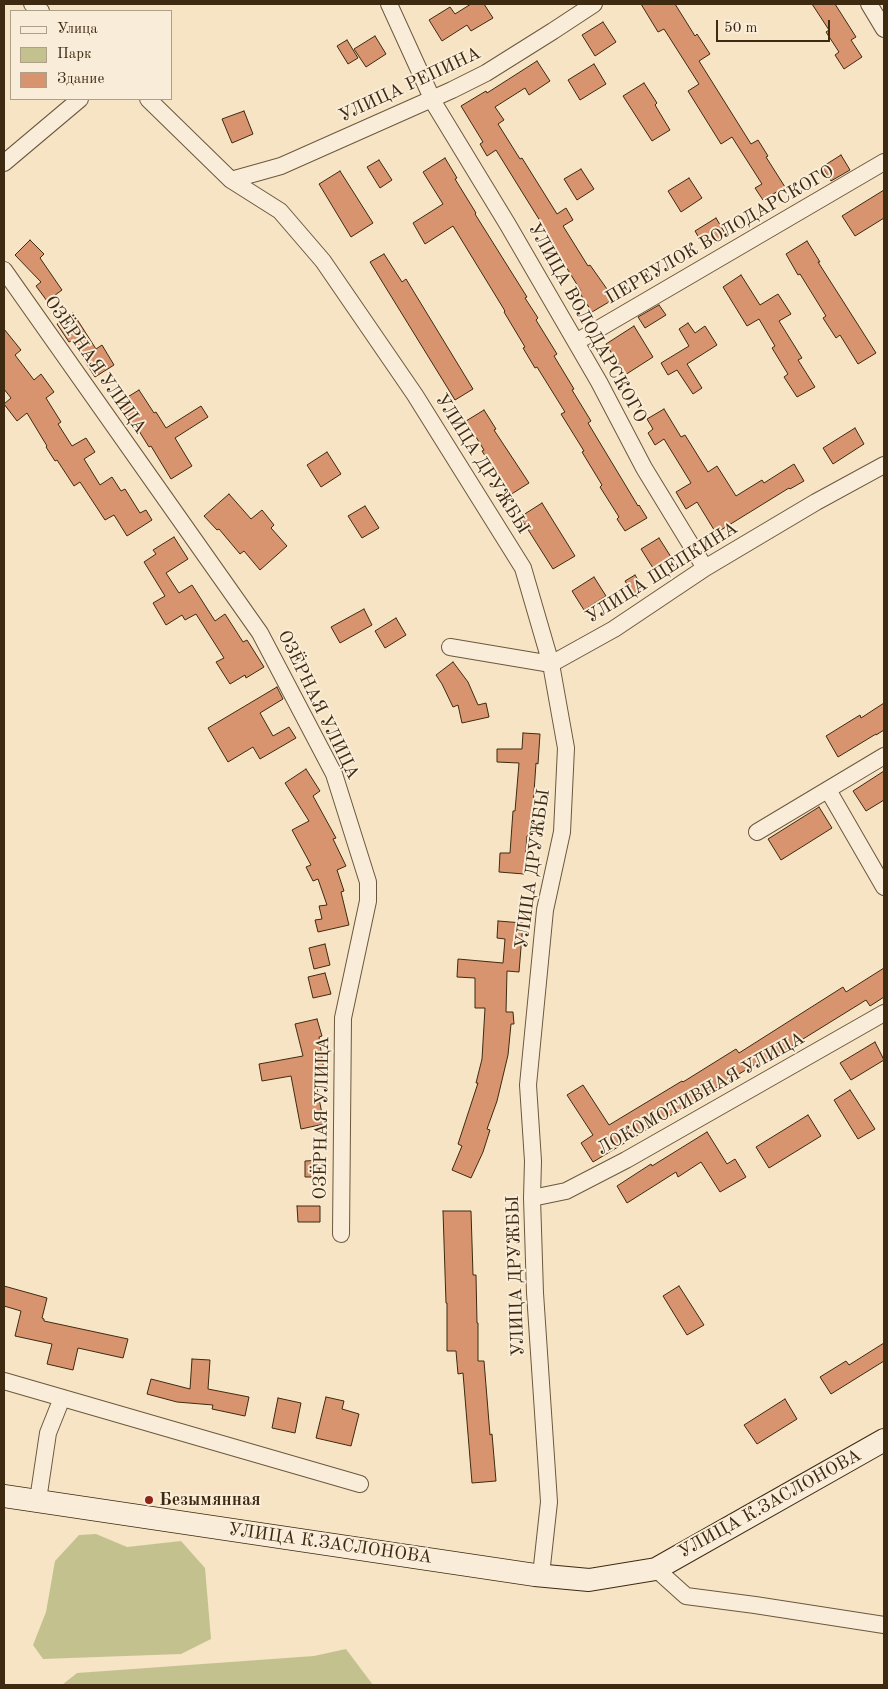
<!DOCTYPE html>
<html>
<head>
<meta charset="utf-8">
<style>
  body { margin:0 }
  #map { position:relative; width:888px; height:1689px; overflow:hidden; background:#f6e4c4; font-family:"Old Standard TT",serif }
  canvas { display:block }
  .frame { position:absolute; inset:0; border:5px solid #3e2a11; pointer-events:none }
  .legend { position:absolute; left:10px; top:10px; width:162px; height:90px; box-sizing:border-box; background:#f9edd9; border:1px solid #ae9f89; margin:0; padding:6px 9px; list-style:none; font-size:15px; color:#3e2a11 }
  .legend li { display:flex; align-items:center; gap:10px; height:25px }
  .legend b { width:25px; border:1px solid #ae9f89 }
  .scale { position:absolute; left:716px; top:20px; width:114px; height:22px; box-sizing:border-box; border:2px solid #3e2a11; border-top:0; padding-left:6px; font-size:15px; line-height:18px; white-space:nowrap; color:#3e2a11; -webkit-text-stroke:4px #f9edd9; paint-order:stroke }
</style>
</head>
<body>
<div id="map">
<canvas width="888" height="1689"></canvas>
<div class="frame"></div>
<ul class="legend">
<li><b style="height:6px;background:#f9edd9"></b>Улица</li>
<li><b style="height:14px;background:#c3c28f"></b>Парк</li>
<li><b style="height:14px;background:#d8946e"></b>Здание</li>
</ul>
<div class="scale">50 m</div>
</div>
<script>
const ctx = document.querySelector('canvas').getContext('2d');
ctx.lineJoin = 'round';
function fillPath(path, color) {
  ctx.fillStyle = color;
  ctx.fill(path, 'evenodd');
}
function poly(rows) {
  const path = new Path2D();
  for (const r of rows) {
    path.moveTo(r[0], r[1]);
    for (let i = 2; i < r.length; i += 2) path.lineTo(r[i], r[i + 1]);
  }
  return path;
}
function stroke(path, color, width, dash) {
  ctx.strokeStyle = color;
  ctx.lineWidth = width;
  ctx.lineCap = dash ? 'butt' : 'round';
  ctx.setLineDash(dash || []);
  ctx.stroke(path);
}
function drawText(font, color, halo, rows, align = 'center') {
  ctx.font = font + ' "Old Standard TT",serif';
  ctx.lineWidth = 4;
  ctx.setLineDash([]);
  ctx.textBaseline = 'middle';
  ctx.strokeStyle = halo;
  ctx.fillStyle = color;
  for (const [text, x, y, turn = 0] of rows) {
    ctx.save();
    ctx.translate(x, y);
    ctx.rotate((+turn || 0) * Math.PI / 180);
    ctx.textAlign = isNaN(turn) ? turn : align;
    if (halo) ctx.strokeText(text, 0, 0);
    ctx.fillText(text, 0, 0);
    ctx.restore();
  }
}
fillPath(poly([
  [96,1534,127,1547,181,1541,205,1568,211,1639,181,1654,43,1659,33,1645,46,1612,55,1561,79,1535],
  [346,1649,373,1685,62,1685,77,1673,314,1656]
]), '#c3c28f');
const building = poly([
  [471,4,484,4,493,18,471,31,467,25,442,41,429,20,450,7,455,14,471,4],
  [641,4,675,4,695,36,697,34,710,54,699,61,751,144,758,140,768,156,766,157,785,187,763,200,755,188,762,184,732,137,721,144,688,91,699,84,664,29,658,32,641,4],
  [812,4,835,4,856,37,851,40,862,57,844,69,835,55,839,52,826,32,829,30,812,4],
  [603,22,616,42,595,56,582,35,603,22],
  [375,36,386,54,366,67,354,49,375,36],
  [347,40,358,58,348,64,337,46,347,40],
  [537,61,550,81,529,95,525,88,495,107,504,120,498,124,520,159,522,158,557,214,566,208,573,220,563,226,588,266,590,265,614,299,592,312,579,292,581,291,548,238,550,237,496,150,487,156,480,144,483,142,461,106,486,91,487,93,537,61],
  [594,64,606,84,580,100,568,80,594,64],
  [644,83,657,103,655,105,670,130,652,141,623,96,644,83],
  [244,111,253,134,232,143,222,119,244,111],
  [841,155,850,170,831,181,822,167,841,155],
  [445,158,457,178,455,179,476,213,475,214,527,297,525,298,538,318,536,320,557,354,554,356,574,389,572,390,591,421,588,423,638,506,639,505,647,518,625,531,617,519,619,517,600,487,602,485,582,452,584,451,561,414,565,412,537,367,535,368,523,348,525,347,504,312,505,311,453,226,425,244,413,223,443,204,423,172,445,158],
  [379,160,392,180,380,188,367,167,379,160],
  [581,169,594,189,577,200,564,179,581,169],
  [340,171,373,223,351,237,319,184,340,171],
  [689,178,702,198,681,212,668,191,689,178],
  [884,190,884,218,855,236,842,216,884,190],
  [716,218,726,235,705,248,695,231,716,218],
  [30,240,44,254,40,258,62,290,47,301,36,286,41,282,15,255,30,240],
  [807,241,820,262,818,262,876,353,858,364,840,335,836,338,823,318,826,316,800,274,798,275,786,254,807,241],
  [384,254,402,282,406,279,473,389,455,400,370,262,384,254],
  [741,275,760,305,778,294,791,314,779,321,802,358,798,360,815,387,797,397,784,377,788,374,772,348,775,346,759,319,747,326,723,287,741,275],
  [659,305,666,315,645,328,638,317,659,305],
  [73,313,96,349,102,345,114,365,95,377,72,341,69,342,57,324,73,313],
  [688,323,695,333,705,326,717,345,687,364,702,388,693,394,677,370,668,375,661,363,689,346,679,329,688,323],
  [634,326,653,357,625,375,606,344,634,326],
  [4,329,21,350,15,355,34,380,41,374,54,392,46,398,61,422,58,424,72,446,86,438,95,452,84,459,100,485,112,477,121,491,125,489,140,513,146,510,152,520,127,536,114,515,105,520,80,482,74,486,57,460,55,461,46,447,47,446,27,413,17,421,4,404,11,398,4,389,4,329],
  [139,390,154,413,156,412,166,428,201,406,208,417,175,438,192,466,171,479,151,446,149,447,134,423,132,425,118,403,139,390],
  [664,409,681,437,685,435,708,472,717,466,736,496,762,480,764,483,794,464,804,481,790,489,789,488,716,533,697,502,686,509,676,492,691,483,664,439,655,445,648,433,653,429,647,419,664,409],
  [484,410,496,429,494,430,529,483,510,495,482,451,484,450,466,421,484,410],
  [855,428,864,444,833,464,823,448,855,428],
  [327,452,341,474,321,487,307,465,327,452],
  [229,494,251,519,262,510,274,525,271,528,287,546,260,570,244,551,240,554,219,529,217,530,204,516,229,494],
  [542,503,575,556,553,569,520,517,542,503],
  [365,506,379,528,362,538,348,516,365,506],
  [174,537,188,559,166,573,179,593,192,585,215,621,225,614,243,642,247,640,264,667,246,678,245,675,230,684,216,662,224,658,196,614,185,620,182,615,166,625,153,603,165,596,144,562,156,554,153,550,174,537],
  [659,538,671,557,653,568,641,549,659,538],
  [635,575,643,588,633,594,625,581,635,575],
  [594,577,606,596,584,610,572,591,594,577],
  [364,609,372,625,340,643,331,627,364,609],
  [396,618,406,635,385,648,375,631,396,618],
  [453,662,468,682,478,705,486,703,489,717,462,723,458,705,453,707,442,684,436,675,453,662],
  [277,687,283,699,260,713,273,736,289,727,296,738,260,759,253,747,228,762,208,728,277,687],
  [884,703,884,730,876,735,876,734,838,757,826,736,860,715,861,718,884,703],
  [523,733,540,734,538,764,536,763,531,836,527,836,524,874,499,872,500,853,510,853,513,811,515,811,519,763,497,762,497,749,522,749,523,733],
  [306,769,320,791,313,796,336,838,333,839,346,866,337,870,344,891,341,892,349,925,318,932,315,920,322,919,319,906,327,905,318,879,313,881,306,867,311,865,292,830,309,821,285,783,306,769],
  [884,771,884,800,866,811,853,791,884,771],
  [819,807,832,828,781,860,768,839,819,807],
  [498,921,523,923,519,972,507,971,506,1012,513,1012,514,1024,511,1024,508,1055,497,1101,487,1129,490,1130,483,1152,471,1178,452,1170,462,1146,458,1144,478,1083,476,1083,482,1059,485,1008,475,1008,475,978,457,977,458,959,503,963,505,939,497,938,498,921],
  [325,944,330,965,314,969,309,948,325,944],
  [884,968,884,997,870,1006,866,1000,761,1065,759,1062,593,1162,581,1143,593,1135,567,1095,583,1085,609,1125,682,1081,683,1082,736,1049,739,1053,843,987,846,992,884,968],
  [325,973,331,994,313,998,308,977,325,973],
  [317,1019,322,1036,319,1037,324,1071,314,1073,324,1124,301,1129,291,1076,262,1081,259,1064,303,1056,295,1024,317,1019],
  [875,1042,884,1060,851,1080,840,1063,875,1042],
  [850,1090,875,1129,858,1139,834,1100,850,1090],
  [808,1115,821,1136,769,1168,756,1147,808,1115],
  [707,1132,727,1164,735,1159,746,1177,720,1192,701,1162,678,1177,676,1172,627,1203,617,1186,651,1164,652,1166,707,1132],
  [323,1160,323,1177,305,1177,305,1161,323,1160],
  [297,1206,320,1206,320,1222,298,1222,297,1206],
  [443,1211,471,1211,473,1275,476,1275,477,1323,478,1323,478,1361,484,1361,490,1435,492,1434,496,1481,472,1483,463,1373,458,1374,456,1351,447,1351,447,1303,446,1303,443,1211],
  [4,1286,47,1298,42,1318,44,1319,44,1321,128,1339,123,1358,78,1348,73,1370,47,1364,52,1344,15,1336,21,1311,4,1306,4,1286],
  [679,1286,704,1325,687,1335,663,1296,679,1286],
  [884,1343,884,1361,831,1394,820,1377,846,1361,849,1365,884,1343],
  [192,1359,210,1360,208,1389,249,1397,245,1416,212,1409,213,1405,177,1402,147,1394,151,1379,190,1389,192,1359],
  [326,1397,344,1401,342,1409,359,1414,351,1446,316,1438,326,1397],
  [278,1398,301,1403,295,1433,272,1428,278,1398],
  [785,1399,797,1419,757,1444,744,1425,785,1399]
]);
fillPath(building, '#d8946e');
stroke(building, '#3e2a11', 1);
const street = poly([
  [32,4,41,11],
  [389,4,435,105,508,225,599,382,644,468,705,568],
  [869,4,884,29],
  [148,99,231,180,280,211,323,261,415,395,523,568,551,664,566,748,562,832,545,910,528,1085,533,1161,532,1198,535,1293,549,1502,541,1575],
  [4,163,80,99],
  [231,180,281,166,452,90,486,73,553,31,594,4],
  [4,270,260,633,334,774,368,882,368,901,343,1018,341,1234],
  [576,342,884,162],
  [450,647,551,664,614,629,705,568,816,502,884,465],
  [828,790,884,887],
  [757,832,884,756],
  [532,1198,566,1191,626,1160,884,1013],
  [4,1381,360,1484],
  [38,1500,48,1433,62,1398],
  [656,1569,686,1596,755,1605,884,1625]
]);
const secondary = poly([
  [4,1496,535,1575,589,1580,656,1569,884,1440]
]);
stroke(street, '#6c583e', 18);
stroke(secondary, '#3e2a11', 24);
stroke(street, '#f9edd9', 16);
stroke(secondary, '#f9edd9', 22);
for (const [x, y, r, color] of [
  [149,1500,5,"#8f2418"]
]) {
  const dot = new Path2D();
  dot.arc(x, y, r, 0, 2 * Math.PI);
  ctx.fillStyle = color;
  ctx.fill(dot);
  stroke(dot, '#f9edd9', 2);
}
drawText('18px', '#3e2a11', '#f9edd9', [
  ["УЛИЦА РЕПИНА",410,85,-25],
  ["ПЕРЕУЛОК ВОЛОДАРСКОГО",720,235,-30],
  ["УЛИЦА ВОЛОДАРСКОГО",587,323,61],
  ["ОЗЁРНАЯ УЛИЦА",95,365,55],
  ["УЛИЦА ДРУЖБЫ",482,464,58],
  ["УЛИЦА ЩЕПКИНА",662,573,-32],
  ["ОЗЁРНАЯ УЛИЦА",318,705,64],
  ["УЛИЦА ДРУЖБЫ",533,869,-82],
  ["ЛОКОМОТИВНАЯ УЛИЦА",701,1094,-29],
  ["ОЗЁРНАЯ УЛИЦА",322,1118,-89],
  ["УЛИЦА ДРУЖБЫ",516,1276,-92],
  ["УЛИЦА К.ЗАСЛОНОВА",770,1504,-29],
  ["УЛИЦА К.ЗАСЛОНОВА",330,1544,8]
]);
drawText('bold 18px', '#3e2a11', '#f9edd9', [
  ["Безымянная",159,1500]
], 'left');
</script>
</body>
</html>
